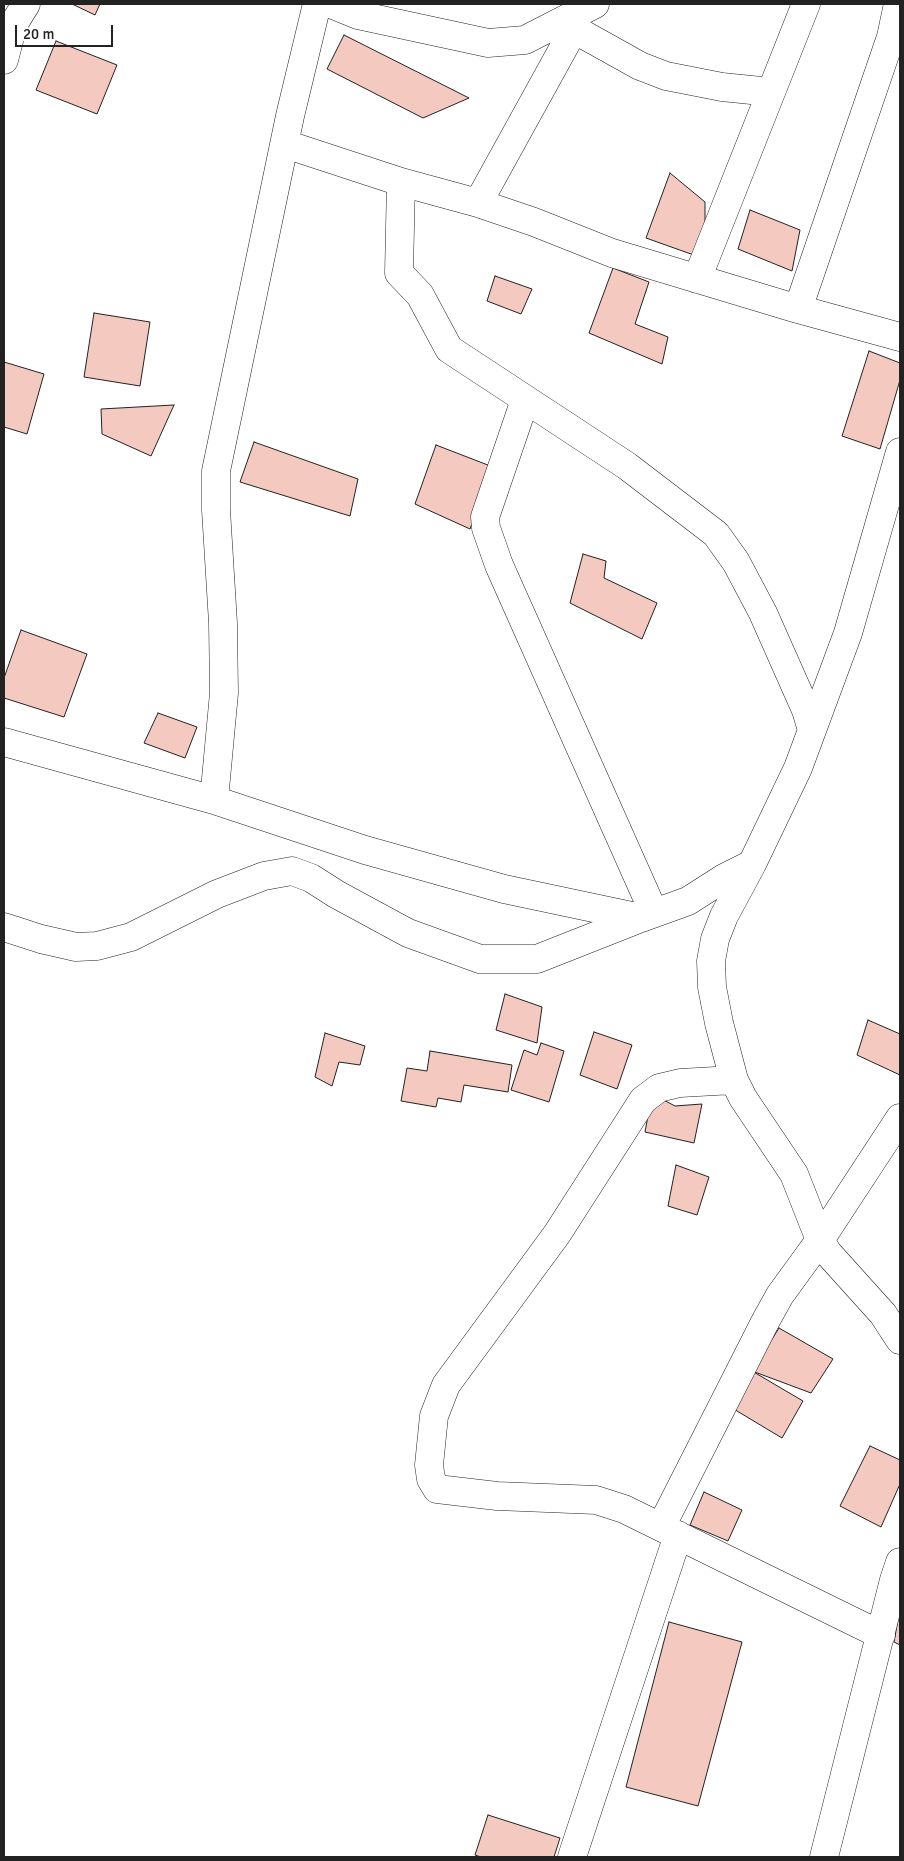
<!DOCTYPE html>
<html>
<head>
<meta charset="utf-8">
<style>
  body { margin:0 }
  #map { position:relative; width:904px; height:1861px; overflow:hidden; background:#fff; font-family:Signika,sans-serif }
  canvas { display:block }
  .frame { position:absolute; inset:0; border:5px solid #222; pointer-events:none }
  .scale { position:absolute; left:15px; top:25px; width:98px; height:22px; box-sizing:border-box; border:2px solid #222; border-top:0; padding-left:6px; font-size:15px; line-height:18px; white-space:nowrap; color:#222; -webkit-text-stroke:4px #fff; paint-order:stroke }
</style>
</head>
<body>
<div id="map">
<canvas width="904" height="1861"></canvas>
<div class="frame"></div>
<div class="scale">20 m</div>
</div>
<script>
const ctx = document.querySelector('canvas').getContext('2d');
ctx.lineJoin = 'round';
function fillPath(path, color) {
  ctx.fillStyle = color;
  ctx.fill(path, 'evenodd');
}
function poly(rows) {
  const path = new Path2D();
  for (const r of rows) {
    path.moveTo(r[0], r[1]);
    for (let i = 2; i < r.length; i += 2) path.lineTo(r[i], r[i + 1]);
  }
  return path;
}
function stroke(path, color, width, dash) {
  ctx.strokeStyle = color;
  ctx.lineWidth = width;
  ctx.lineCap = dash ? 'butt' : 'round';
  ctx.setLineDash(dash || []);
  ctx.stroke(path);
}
const building = poly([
  [72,4,100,4,95,15,72,4],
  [344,35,469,98,423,118,327,69,344,35],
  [56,41,117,65,97,114,36,90,56,41],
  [670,173,705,202,705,259,646,238,670,173],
  [750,210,800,230,792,271,738,249,750,210],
  [613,268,649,282,635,324,668,337,662,364,589,333,613,268],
  [495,276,532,289,521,314,487,301,495,276],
  [94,313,150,322,140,386,84,377,94,313],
  [869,351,900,363,900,380,880,449,842,436,869,351],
  [4,362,44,374,27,434,4,427,4,362],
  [174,405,151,456,102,434,101,409,174,405],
  [254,442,358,479,350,516,240,482,254,442],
  [436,445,493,467,470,529,415,504,436,445],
  [583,554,606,561,604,578,657,603,642,639,570,603,583,554],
  [21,630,87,654,64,717,4,698,4,678,21,630],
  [158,713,197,727,185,758,144,743,158,713],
  [505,994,542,1007,537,1043,496,1030,505,994],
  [868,1020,900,1034,900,1075,857,1055,868,1020],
  [594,1032,632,1045,617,1089,580,1075,594,1032],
  [325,1033,365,1046,360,1065,339,1062,332,1086,315,1077,325,1033],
  [541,1043,564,1051,549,1102,511,1090,524,1050,537,1055,541,1043],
  [430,1051,512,1065,508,1092,464,1085,461,1102,438,1098,436,1107,401,1101,407,1068,427,1071,430,1051],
  [652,1094,675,1106,702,1104,694,1143,645,1132,652,1094],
  [676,1165,709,1177,697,1215,668,1206,676,1165],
  [779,1328,833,1359,811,1393,752,1371,779,1328],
  [752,1371,803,1401,782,1438,732,1408,752,1371],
  [870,1446,900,1460,900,1484,881,1527,840,1506,870,1446],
  [704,1492,742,1510,728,1541,690,1525,704,1492],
  [900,1608,900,1645,894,1642,900,1608],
  [669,1622,742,1642,698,1806,626,1787,669,1622],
  [488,1815,560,1838,554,1857,481,1857,475,1855,488,1815]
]);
fillPath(building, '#f3c9c0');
stroke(building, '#222', 1);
const minor = poly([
  [331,4,358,15,488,43,525,40,595,4],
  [561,22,640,66,666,76,722,87,771,92],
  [4,60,13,25,26,4],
  [285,144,401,182,478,203,534,222,612,253,798,309,900,337],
  [401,182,399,273,420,295,449,349,627,466,716,534,736,562,763,613,806,710,812,730],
  [478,203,574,29],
  [697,279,806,4],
  [798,309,891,37,898,4],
  [525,400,485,517,486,528,499,565,654,913],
  [900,452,848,633,798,768,752,864,724,916,715,939,711,961,712,987,719,1023,734,1080,743,1098,794,1174,820,1240,828,1253,883,1314,900,1340],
  [4,742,214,800,365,850,504,889,641,918],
  [214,800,224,693,223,623,216,510,216,471,290,116,317,4],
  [4,927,41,939,76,947,97,946,131,937,217,894,264,876,292,871,311,878,336,894,408,933,480,959,537,959,641,918,688,901,724,878,752,864],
  [734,1080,680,1083,659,1088,643,1100,557,1234,446,1385,434,1416,429,1465,431,1479,437,1489,497,1496,596,1500,624,1509,881,1635],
  [661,1527,765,1322,780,1295,820,1240,900,1118],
  [572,1857,678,1535],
  [824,1857,894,1580,900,1562]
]);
stroke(minor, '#222', 29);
stroke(minor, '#fff', 28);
</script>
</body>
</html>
